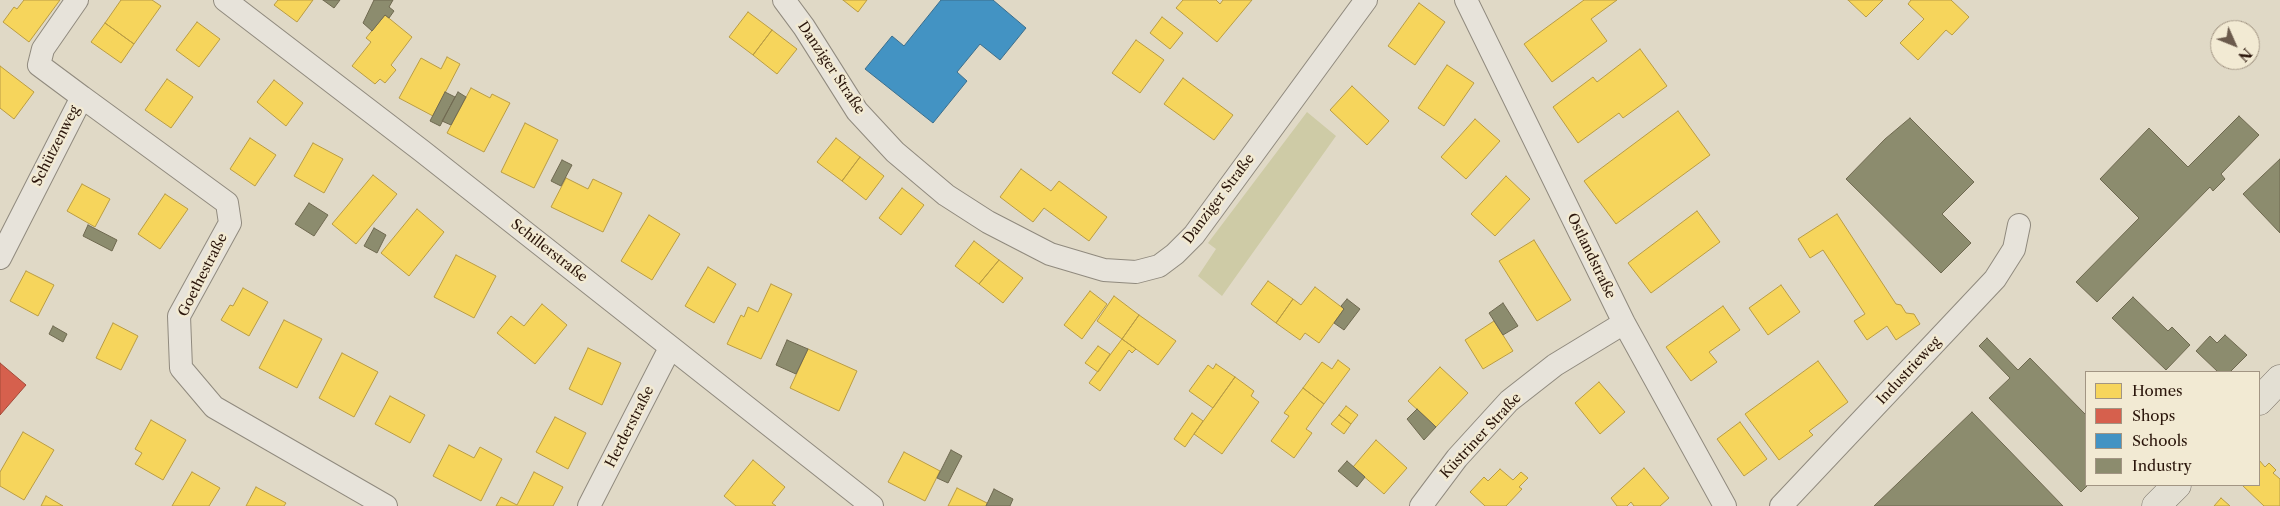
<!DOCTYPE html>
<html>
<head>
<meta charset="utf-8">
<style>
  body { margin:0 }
  #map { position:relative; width:2280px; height:506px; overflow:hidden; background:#e0d9c6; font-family:"Libre Caslon Text",serif }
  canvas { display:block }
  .legend { position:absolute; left:2085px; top:371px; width:175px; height:115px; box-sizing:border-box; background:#f2ead3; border:1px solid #a29583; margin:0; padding:6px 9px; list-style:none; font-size:15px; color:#2b160b }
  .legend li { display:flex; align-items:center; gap:10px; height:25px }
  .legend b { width:25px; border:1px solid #a29583 }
  .north { position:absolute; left:2210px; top:20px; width:50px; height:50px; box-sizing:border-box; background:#f2ead3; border:1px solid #a29583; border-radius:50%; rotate:134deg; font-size:14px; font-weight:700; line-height:20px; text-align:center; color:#2b160b }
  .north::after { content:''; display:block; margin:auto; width:18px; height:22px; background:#6a5a4c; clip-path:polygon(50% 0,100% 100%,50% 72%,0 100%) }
</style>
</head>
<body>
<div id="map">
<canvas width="2280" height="506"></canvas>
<ul class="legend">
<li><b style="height:14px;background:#f6d55c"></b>Homes</li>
<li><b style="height:14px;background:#d6604d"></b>Shops</li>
<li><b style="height:14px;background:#4393c3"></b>Schools</li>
<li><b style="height:14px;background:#8c8c6e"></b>Industry</li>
</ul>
<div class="north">N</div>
</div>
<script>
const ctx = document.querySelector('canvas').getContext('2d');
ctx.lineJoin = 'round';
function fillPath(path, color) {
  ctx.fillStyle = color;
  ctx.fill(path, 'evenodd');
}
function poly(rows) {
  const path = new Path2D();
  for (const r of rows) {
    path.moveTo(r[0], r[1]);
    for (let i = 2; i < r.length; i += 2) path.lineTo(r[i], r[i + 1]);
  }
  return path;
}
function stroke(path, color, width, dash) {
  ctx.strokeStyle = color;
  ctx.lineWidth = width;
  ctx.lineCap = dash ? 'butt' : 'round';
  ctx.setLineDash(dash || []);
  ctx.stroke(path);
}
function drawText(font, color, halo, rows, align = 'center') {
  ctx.font = font + ' "Libre Caslon Text",serif';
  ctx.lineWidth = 5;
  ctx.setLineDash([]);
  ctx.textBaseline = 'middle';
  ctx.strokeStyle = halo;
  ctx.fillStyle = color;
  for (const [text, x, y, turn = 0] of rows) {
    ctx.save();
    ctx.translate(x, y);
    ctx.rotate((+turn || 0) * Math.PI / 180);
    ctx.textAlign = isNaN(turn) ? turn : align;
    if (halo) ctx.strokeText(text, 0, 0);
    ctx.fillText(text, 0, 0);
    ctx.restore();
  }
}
fillPath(poly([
  [1307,112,1336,136,1222,296,1198,276,1216,249,1208,243]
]), '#cecba6');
const homes = poly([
  [24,0,60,0,29,42,3,22,14,7,17,9,24,0],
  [121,0,152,0,161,6,134,44,105,23,121,0],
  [278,0,313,0,297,22,274,5,278,0],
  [843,0,867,0,858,12,843,0],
  [1183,0,1216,0,1220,4,1223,0,1252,0,1217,42,1176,8,1183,0],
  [1584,0,1617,0,1591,19,1607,41,1552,82,1524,44,1584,0],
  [1848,0,1883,0,1866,17,1848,0],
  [1911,0,1951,0,1969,17,1952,35,1946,30,1918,60,1900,43,1924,19,1908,4,1911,0],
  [1419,3,1445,22,1415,65,1388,46,1419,3],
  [748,12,772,30,753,55,729,37,748,12],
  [385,15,412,37,391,65,396,70,385,83,380,79,375,84,352,66,371,42,366,38,385,15],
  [1162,17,1183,33,1170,49,1150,33,1162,17],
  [197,22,220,39,199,67,176,50,197,22],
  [105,23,134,44,121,63,91,42,105,23],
  [772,30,797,49,777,74,753,55,772,30],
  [1136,40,1164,60,1140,93,1112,73,1136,40],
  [1640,49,1667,86,1623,118,1619,113,1578,143,1553,107,1593,77,1597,82,1640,49],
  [447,57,460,64,433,116,399,98,421,58,441,69,447,57],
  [1447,65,1474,83,1444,126,1418,108,1447,65],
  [0,66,34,92,14,119,0,108,0,66],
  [1183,78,1233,115,1214,140,1164,104,1183,78],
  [167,79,193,97,171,128,145,110,167,79],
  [274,80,303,103,286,126,257,102,274,80],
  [1352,86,1389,121,1367,145,1330,110,1352,86],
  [471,88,490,98,492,94,510,103,484,152,447,133,471,88],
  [1678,111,1710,155,1616,224,1584,181,1678,111],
  [1475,119,1500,141,1466,179,1441,157,1475,119],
  [525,123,558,140,534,188,501,172,525,123],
  [250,138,276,155,255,186,230,169,250,138],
  [836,138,860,157,842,181,817,162,836,138],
  [313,143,343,159,324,193,294,176,313,143],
  [860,157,884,176,866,200,842,181,860,157],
  [1021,169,1051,191,1059,181,1107,217,1089,241,1044,208,1033,222,1000,197,1021,169],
  [373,175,397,194,356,244,332,224,373,175],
  [1506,176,1530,199,1495,236,1471,214,1506,176],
  [566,178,588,189,593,179,622,193,603,232,551,207,566,178],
  [82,184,110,199,95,227,67,211,82,184],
  [902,188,924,205,901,235,879,218,902,188],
  [165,194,188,209,160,249,138,234,165,194],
  [417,209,444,232,409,276,381,253,417,209],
  [1697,211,1720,242,1651,293,1628,263,1697,211],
  [1837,214,1896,304,1901,305,1906,313,1914,314,1920,324,1896,340,1887,326,1867,340,1854,321,1865,314,1823,250,1810,258,1798,239,1837,214],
  [649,215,680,234,652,280,621,261,649,215],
  [1534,240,1571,300,1537,321,1499,261,1534,240],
  [974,241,999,260,979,284,955,266,974,241],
  [456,255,496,276,474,318,434,297,456,255],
  [999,260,1023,278,1003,303,979,284,999,260],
  [708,267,736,284,714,323,685,306,708,267],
  [26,271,54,285,38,316,10,301,26,271],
  [1268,281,1293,299,1276,323,1251,304,1268,281],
  [771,284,792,294,761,359,727,344,741,315,744,317,748,307,758,312,771,284],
  [1781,285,1800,312,1768,335,1749,308,1781,285],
  [1315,287,1344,309,1319,343,1305,333,1300,340,1276,323,1293,299,1301,305,1315,287],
  [243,288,268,302,249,336,221,320,230,305,233,306,243,288],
  [1090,291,1107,304,1082,339,1064,325,1090,291],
  [1114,296,1139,315,1122,339,1097,321,1114,296],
  [542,304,567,325,535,364,497,333,511,316,524,326,542,304],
  [1723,306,1740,330,1709,352,1717,362,1691,381,1666,347,1723,306],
  [1139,315,1176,341,1158,365,1122,339,1139,315],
  [284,320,322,339,297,388,259,368,284,320],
  [1494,321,1513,351,1483,369,1465,340,1494,321],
  [113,323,138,336,121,370,96,358,113,323],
  [1122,339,1136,349,1132,353,1129,350,1100,391,1089,383,1122,339],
  [1098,346,1110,354,1098,372,1085,363,1098,346],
  [588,348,621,363,602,405,569,389,588,348],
  [808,349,857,371,839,411,790,388,808,349],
  [342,353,378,372,354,417,319,398,342,353],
  [1338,360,1350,369,1324,404,1303,388,1322,362,1332,369,1338,360],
  [1818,361,1848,402,1809,431,1813,435,1779,460,1745,414,1818,361],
  [1216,364,1235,377,1213,408,1189,391,1208,365,1213,369,1216,364],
  [1440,367,1468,393,1436,427,1408,401,1440,367],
  [1235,377,1254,391,1251,396,1259,402,1222,454,1194,434,1235,377],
  [1599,382,1625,412,1600,434,1575,403,1599,382],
  [1303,388,1324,404,1306,429,1312,433,1294,458,1271,441,1289,416,1284,413,1303,388],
  [390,396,425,415,410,443,375,424,390,396],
  [1346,406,1358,415,1351,424,1339,415,1346,406],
  [1192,413,1203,421,1185,447,1174,439,1192,413],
  [1339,415,1351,424,1344,434,1331,424,1339,415],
  [555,417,586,433,568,469,536,452,555,417],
  [151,420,186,440,163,480,135,464,142,453,135,449,151,420],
  [1740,422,1767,459,1744,476,1717,439,1740,422],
  [23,432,54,450,24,500,0,486,0,472,23,432],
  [1376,440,1407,468,1384,494,1353,467,1376,440],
  [449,445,474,458,480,447,502,459,481,501,433,476,449,445],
  [904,452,940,471,925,501,888,482,904,452],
  [753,460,785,487,772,503,776,506,736,506,724,496,753,460],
  [2259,460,2265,467,2269,463,2276,470,2273,473,2280,479,2280,506,2264,506,2242,485,2259,485,2259,460],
  [1644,468,1669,498,1660,506,1634,506,1631,502,1627,506,1617,506,1611,498,1644,468],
  [1500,469,1513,480,1521,472,1528,478,1519,487,1522,489,1506,506,1485,506,1470,492,1484,477,1488,481,1500,469],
  [192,472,220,488,209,506,172,506,192,472],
  [534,472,563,487,553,506,496,506,501,497,517,505,534,472],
  [256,487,286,503,284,506,246,506,256,487],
  [957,488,987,503,986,506,948,506,957,488],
  [46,496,63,506,41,506,46,496],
  [2221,498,2230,506,2214,506,2221,498]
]);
fillPath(homes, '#f6d55c');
stroke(homes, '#b99c44', 1);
const shops = poly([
  [0,363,26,385,0,415,0,363]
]);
fillPath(shops, '#d6604d');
stroke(shops, '#a34a39', 1);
const schools = poly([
  [941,0,993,0,1026,28,1000,60,980,44,957,72,967,81,933,123,865,69,892,36,904,46,941,0]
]);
fillPath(schools, '#4393c3');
stroke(schools, '#3c6e8c', 1);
const industry = poly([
  [323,0,340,0,334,8,323,0],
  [374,0,393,0,389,7,394,11,389,18,385,15,372,31,363,23,374,0],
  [445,92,455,97,440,126,430,121,445,92],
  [458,92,466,97,451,125,442,121,458,92],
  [2239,116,2259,135,2221,174,2225,179,2213,191,2210,187,2097,302,2076,282,2139,218,2100,179,2149,128,2188,167,2239,116],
  [1910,118,1974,182,1942,214,1971,243,1941,273,1846,179,1885,139,1910,118],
  [2280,159,2280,233,2243,194,2280,159],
  [562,160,572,165,561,186,551,181,562,160],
  [309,203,328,215,314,236,295,224,309,203],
  [88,225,117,240,112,251,83,236,88,225],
  [374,228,386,235,377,253,364,246,374,228],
  [2133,297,2168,331,2172,327,2190,345,2166,370,2112,318,2133,297],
  [1347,299,1360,309,1344,330,1334,323,1344,309,1341,306,1347,299],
  [1503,303,1518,326,1503,335,1489,313,1503,303],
  [53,326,67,334,63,342,49,334,53,326],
  [2225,335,2247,355,2230,372,2218,372,2196,351,2210,336,2217,343,2225,335],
  [1987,338,2018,370,2030,358,2086,415,2086,485,2088,485,2081,492,1989,398,2010,378,1979,346,1987,338],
  [787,340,808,349,796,374,776,365,787,340],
  [1417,409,1436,427,1424,440,1407,419,1417,409],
  [1972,412,2063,506,1874,506,1972,412],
  [951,450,962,456,948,483,937,478,951,450],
  [1347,461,1365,477,1357,487,1338,471,1347,461],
  [994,489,1013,499,1010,506,986,506,994,489]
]);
fillPath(industry, '#8c8c6e');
stroke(industry, '#6f6950', 1);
const minor = poly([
  [225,0,422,151,872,506],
  [784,0,804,27,857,111,895,152,946,195,988,222,1050,254,1104,270,1136,272,1159,266,1175,254,1194,235,1366,0],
  [1466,0,1624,323,1725,506],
  [82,97,227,203,230,223,179,316,181,368,214,407,386,506],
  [0,258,82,97,39,65,43,49,77,0],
  [589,506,670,348],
  [1421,506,1457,458,1509,401,1555,365,1624,323],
  [1781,506,1995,279,2014,249,2019,225]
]);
const major = poly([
  [2259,401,2280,379],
  [2156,506,2177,485]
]);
stroke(minor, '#908a7e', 24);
stroke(major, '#776f65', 29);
stroke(minor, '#e7e3da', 22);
stroke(major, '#e3dfd3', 28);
drawText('14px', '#2b160b', '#f2ead3', [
  ["Danziger Straße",831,68,56],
  ["Schützenweg",56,146,-63],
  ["Danziger Straße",1219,199,-53],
  ["Schillerstraße",549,251,38],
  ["Ostlandstraße",1591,256,64],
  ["Goethestraße",203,275,-63],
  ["Industrieweg",1909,371,-47],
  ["Herderstraße",630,427,-63],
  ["Küstriner Straße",1481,436,-47]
]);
</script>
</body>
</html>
